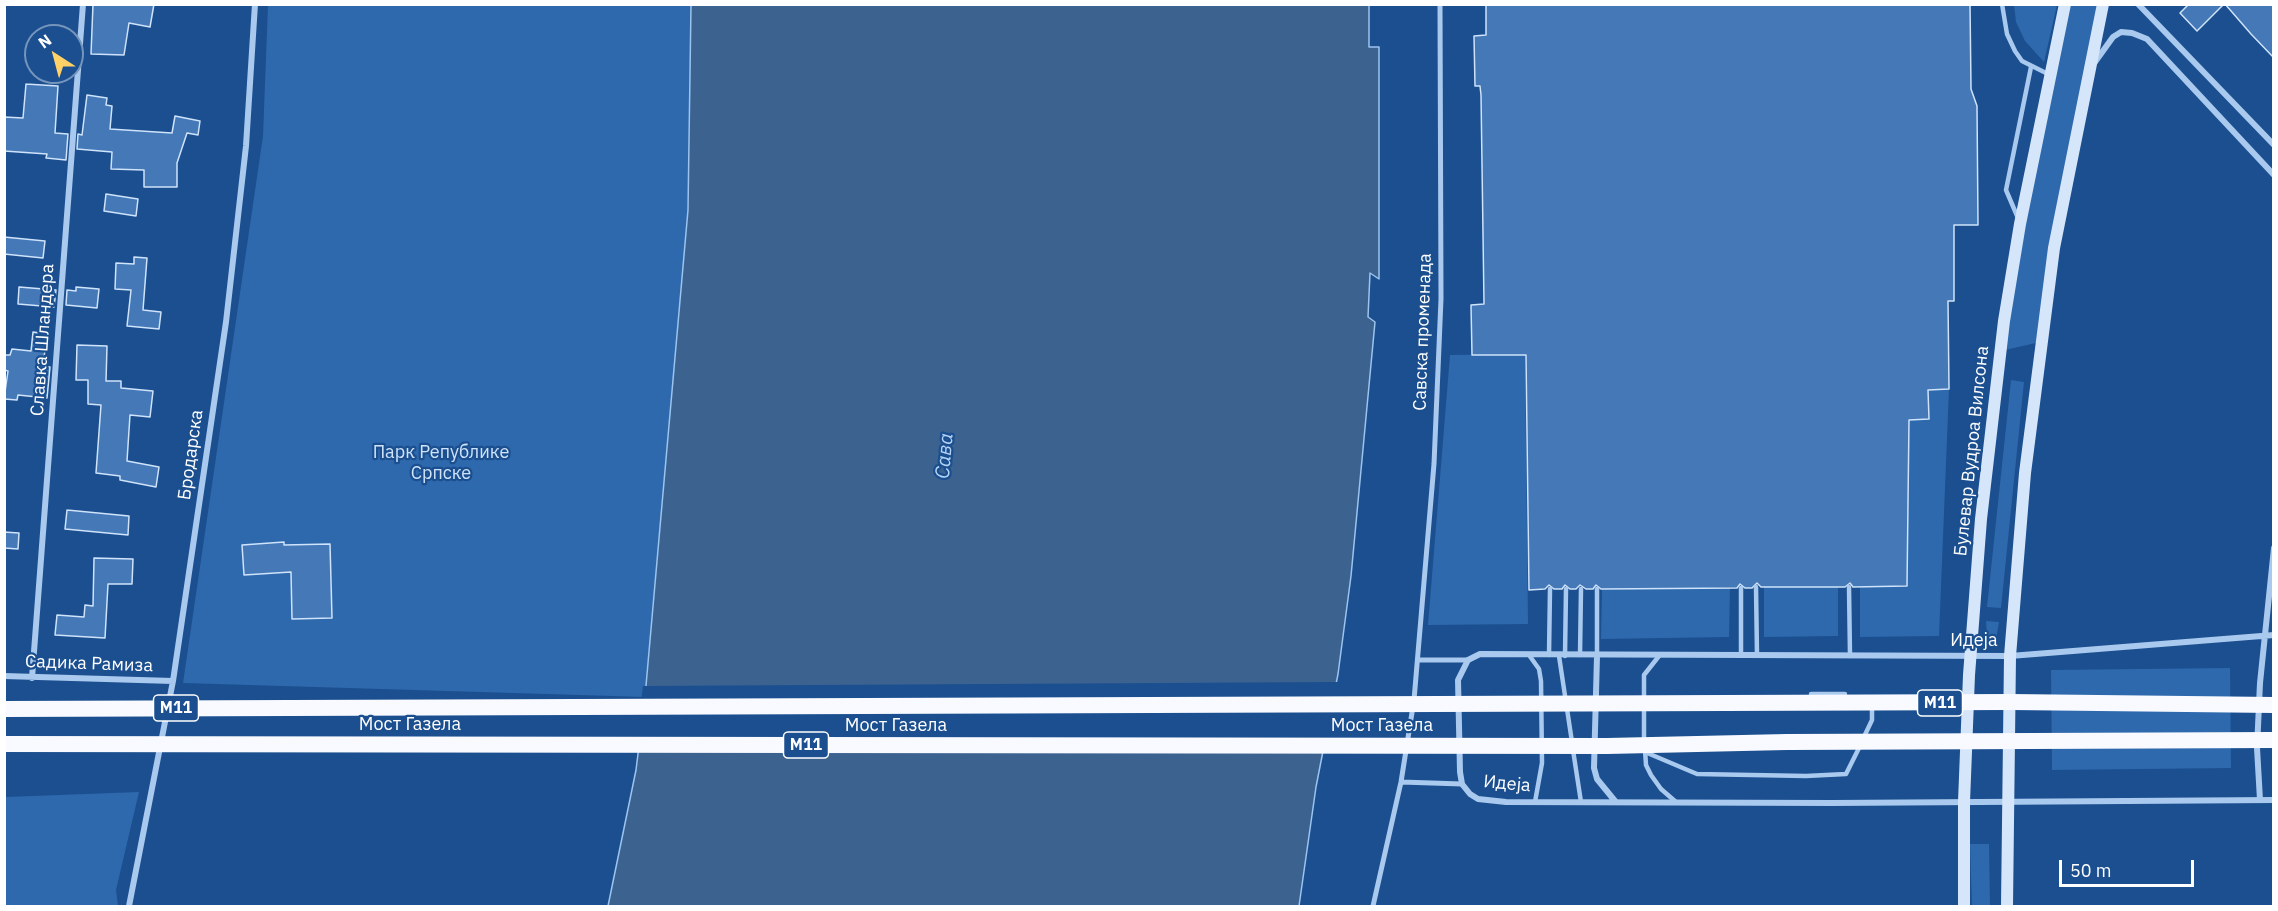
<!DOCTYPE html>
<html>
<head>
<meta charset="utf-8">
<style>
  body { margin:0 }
  #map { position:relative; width:2278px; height:911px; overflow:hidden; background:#1b4f8f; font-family:"IBM Plex Sans",sans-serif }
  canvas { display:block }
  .frame { position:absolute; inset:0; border:6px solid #fff; pointer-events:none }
  .north { position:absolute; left:24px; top:24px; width:60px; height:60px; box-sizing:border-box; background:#1b4f8f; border:2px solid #7695bc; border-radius:50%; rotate:324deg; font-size:16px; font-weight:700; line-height:24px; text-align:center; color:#fff }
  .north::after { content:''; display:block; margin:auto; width:21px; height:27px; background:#ffd166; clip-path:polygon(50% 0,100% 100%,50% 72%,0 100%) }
  .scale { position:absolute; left:2059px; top:860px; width:135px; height:27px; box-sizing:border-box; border:3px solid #fff; border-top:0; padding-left:8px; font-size:18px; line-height:21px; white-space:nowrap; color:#fff; -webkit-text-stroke:4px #1b4f8f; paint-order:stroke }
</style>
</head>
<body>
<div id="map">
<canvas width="2278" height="911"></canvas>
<div class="frame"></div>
<div class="north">N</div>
<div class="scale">50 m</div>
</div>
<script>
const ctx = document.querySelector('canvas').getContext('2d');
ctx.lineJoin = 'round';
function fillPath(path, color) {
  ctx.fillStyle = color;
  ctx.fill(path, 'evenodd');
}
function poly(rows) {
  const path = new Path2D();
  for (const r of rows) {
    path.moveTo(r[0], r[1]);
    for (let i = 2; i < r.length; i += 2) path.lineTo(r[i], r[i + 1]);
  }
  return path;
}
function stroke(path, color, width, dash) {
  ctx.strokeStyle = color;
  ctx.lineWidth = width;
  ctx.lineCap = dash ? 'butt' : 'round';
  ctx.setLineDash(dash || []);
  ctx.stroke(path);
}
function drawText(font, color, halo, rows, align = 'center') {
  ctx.font = font + ' "IBM Plex Sans",sans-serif';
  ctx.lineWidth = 4.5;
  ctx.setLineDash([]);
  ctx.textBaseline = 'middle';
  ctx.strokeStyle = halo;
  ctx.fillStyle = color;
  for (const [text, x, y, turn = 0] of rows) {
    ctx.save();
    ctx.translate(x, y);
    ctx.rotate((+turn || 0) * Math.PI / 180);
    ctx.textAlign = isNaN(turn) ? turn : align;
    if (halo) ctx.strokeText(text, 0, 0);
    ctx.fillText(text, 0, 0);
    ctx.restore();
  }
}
fillPath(poly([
  [268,5,691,5,688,210,645,697,183,683,263,136],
  [2014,5,2057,5,2044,62,2025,41,2016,22],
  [2065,5,2103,5,2040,342,2001,351],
  [1525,354,1528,624,1428,625,1450,355],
  [2011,380,2024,382,2001,608,1987,607],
  [1949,389,1939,636,1860,637,1860,587,1907,586,1909,420,1928,390],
  [1764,587,1838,587,1838,636,1764,637],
  [1730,588,1729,637,1601,639,1602,589],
  [1986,621,1999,622,1996,639,1987,637],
  [2230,668,2231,768,2052,770,2051,670],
  [139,792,116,890,118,906,5,906,5,797],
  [1970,844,1989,844,1990,906,1972,906]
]), '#2e69ad');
const water = poly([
  [691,5,1369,5,1369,47,1379,47,1379,279,1370,273,1368,317,1375,322,1351,576,1338,674,1316,787,1299,906,608,906,636,770,645,697,688,210,691,5]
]);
fillPath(water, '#3c6290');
stroke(water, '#9cc4f0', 1.5);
fillPath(poly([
  [1340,682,1326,750,636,746,643,686]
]), '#1b4f8f');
const building = poly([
  [93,4,154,4,150,27,129,23,124,55,91,54,93,4],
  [1486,4,1970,4,1971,89,1977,106,1978,225,1954,225,1954,301,1948,301,1949,389,1928,390,1929,419,1909,420,1907,586,1853,587,1850,583,1845,587,1761,587,1757,583,1752,588,1745,588,1740,584,1737,588,1601,589,1596,585,1593,589,1586,589,1580,585,1576,589,1570,589,1565,585,1562,589,1554,589,1549,585,1545,589,1529,590,1526,355,1472,355,1471,305,1484,304,1481,95,1480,86,1475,86,1474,36,1486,35,1486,4],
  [2189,4,2224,4,2197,31,2180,13,2189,4],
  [2225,4,2274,4,2274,58,2251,34,2225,4],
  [26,84,58,86,55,133,68,134,66,160,46,158,47,154,4,151,4,117,23,118,26,84],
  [87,95,107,98,106,105,112,106,110,129,172,133,175,116,200,121,198,135,187,133,177,163,177,187,144,187,144,170,111,169,112,152,77,149,78,134,82,135,87,95],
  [106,194,138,199,136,216,104,211,106,194],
  [4,237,45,241,43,258,4,254,4,237],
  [134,257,147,258,143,310,161,312,159,329,127,326,131,290,115,289,116,263,134,264,134,257],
  [19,287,56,290,54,307,18,304,19,287],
  [76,287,99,289,97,308,66,305,67,290,76,291,76,287],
  [33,332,47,334,43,366,50,367,47,398,18,395,17,400,4,399,8,371,4,370,4,355,10,355,12,349,31,351,33,332],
  [77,345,107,346,106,381,121,381,121,388,153,391,150,417,130,415,127,461,159,467,156,487,120,480,120,476,96,473,101,405,88,404,88,380,76,380,77,345],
  [67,510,129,516,128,535,65,529,67,510],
  [4,532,19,533,18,549,4,548,4,532],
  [284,542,284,545,330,544,332,618,292,619,291,572,244,575,242,545,284,542],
  [94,558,133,559,132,584,108,584,105,638,55,635,57,615,84,617,85,605,93,606,94,558]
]);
fillPath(building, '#4478b7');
stroke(building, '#cfe3fa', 1.5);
stroke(poly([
  [2002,4,2007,34,2015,51,2022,61,2048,74],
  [2018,218,2006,190,2031,67],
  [1756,587,1757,655],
  [1849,587,1850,656],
  [1741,588,1741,655],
  [1529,655,1539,669,1541,681,1542,763,1535,802],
  [1549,655,1550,589],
  [1580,655,1581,589],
  [1559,656,1572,742],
  [1565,656,1566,589],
  [1597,656,1597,589],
  [1811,694,1845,694],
  [1863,739,1872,720,1872,707],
  [1644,742,1644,675,1659,656],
  [1573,750,1581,802],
  [1645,750,1646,765,1651,775,1661,789,1676,802],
  [1645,752,1697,774,1806,776,1846,774,1860,746]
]), '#a9c9ee', 4.5);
stroke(poly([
  [1418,660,1468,660],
  [1401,782,1462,784],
  [1373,906,1401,782,1414,700,1434,464,1441,299,1440,4]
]), '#a9c9ee', 5);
stroke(poly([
  [2138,4,2274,145],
  [2095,62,2113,37,2121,32,2132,33,2147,39,2274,175],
  [2274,635,2010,656,1480,654,1468,660,1458,680,1460,772,1462,784,1470,794,1478,799,1506,802,1832,803,2274,800],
  [1597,656,1594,768,1597,779,1615,801],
  [4,676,173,681],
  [32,678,83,4],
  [2260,800,2257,748,2260,683,2274,548],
  [129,906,173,681,226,322,246,146,255,4]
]), '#a9c9ee', 6);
stroke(poly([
  [1964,906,1964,802,1969,675,1981,519,2004,321,2020,224,2065,4],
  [2007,906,2010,656,2025,473,2054,248,2103,4]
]), '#d6e6fa', 12);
stroke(poly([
  [4,709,2011,702,2274,705],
  [4,744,1607,746,1787,742,2274,740]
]), '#f8faff', 16);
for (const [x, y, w] of [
  [1940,703,45],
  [176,708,45],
  [806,745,45]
]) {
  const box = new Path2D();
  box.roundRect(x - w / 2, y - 13, w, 26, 4.5);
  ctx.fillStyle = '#1b4f8f';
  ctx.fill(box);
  stroke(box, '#fff', 1.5);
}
drawText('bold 16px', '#fff', null, [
  ["M11",1940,703],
  ["M11",176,708],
  ["M11",806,745]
]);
drawText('18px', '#fff', '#1b4f8f', [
  ["Савска променада",1423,332,-88],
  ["Славка Шландера",43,340,-86],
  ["Булевар Вудроа Вилсона",1972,451,-84],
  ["Бродарска",191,455,-82],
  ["Идеја",1974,641],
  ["Садика Рамиза",89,664,2],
  ["Мост Газела",410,725],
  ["Мост Газела",896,726],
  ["Мост Газела",1382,726],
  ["Идеја",1507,784,5]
]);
drawText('18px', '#cfe3fa', '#1b4f8f', [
  ["Парк Републике",441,453],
  ["Српске",441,474]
]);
drawText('italic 20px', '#b5d3f5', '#1b4f8f', [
  ["Сава",945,456,-85]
]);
</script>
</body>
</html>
